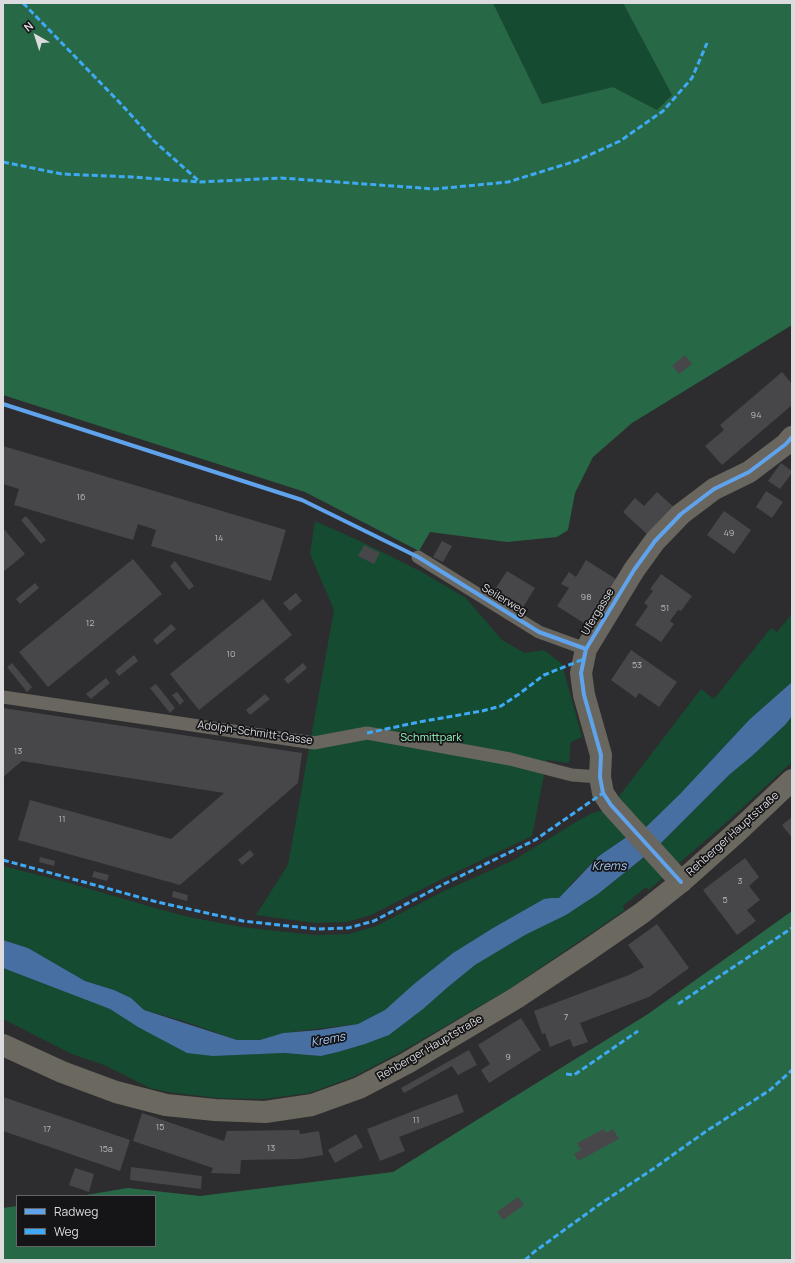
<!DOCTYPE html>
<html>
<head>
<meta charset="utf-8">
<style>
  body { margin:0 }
  #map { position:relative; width:795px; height:1263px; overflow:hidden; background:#2d2d2f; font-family:Manrope,sans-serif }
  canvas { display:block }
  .frame { position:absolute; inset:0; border:4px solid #dcdcdf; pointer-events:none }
  .legend { position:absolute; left:16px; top:1195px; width:140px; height:52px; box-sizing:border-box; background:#151517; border:1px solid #656567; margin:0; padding:5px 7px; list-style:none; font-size:12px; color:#dcdcdf }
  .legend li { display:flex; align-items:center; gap:8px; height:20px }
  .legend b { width:20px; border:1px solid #656567 }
  .north { position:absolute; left:16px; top:16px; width:40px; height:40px; -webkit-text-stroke:3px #151517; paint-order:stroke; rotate:321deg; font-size:11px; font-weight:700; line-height:16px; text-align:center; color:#dcdcdf }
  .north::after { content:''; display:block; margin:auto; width:14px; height:18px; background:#dcdcdf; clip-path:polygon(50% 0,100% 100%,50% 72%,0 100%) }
</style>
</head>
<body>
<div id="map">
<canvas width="795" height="1263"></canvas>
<div class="frame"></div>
<ul class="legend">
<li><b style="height:5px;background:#60a3ed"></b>Radweg</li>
<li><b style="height:5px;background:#3fa9f5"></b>Weg</li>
</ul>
<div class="north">N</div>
</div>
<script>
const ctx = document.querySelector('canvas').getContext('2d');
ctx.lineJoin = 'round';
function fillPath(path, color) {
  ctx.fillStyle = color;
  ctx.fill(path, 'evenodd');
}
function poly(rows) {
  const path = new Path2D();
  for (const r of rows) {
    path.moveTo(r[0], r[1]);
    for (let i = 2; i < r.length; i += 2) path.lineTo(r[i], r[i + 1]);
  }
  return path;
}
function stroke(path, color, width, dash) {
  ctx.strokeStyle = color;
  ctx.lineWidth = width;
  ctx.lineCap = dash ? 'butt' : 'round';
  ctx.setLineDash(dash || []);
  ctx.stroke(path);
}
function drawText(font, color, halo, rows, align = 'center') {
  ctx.font = font + ' Manrope,sans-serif';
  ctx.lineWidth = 3.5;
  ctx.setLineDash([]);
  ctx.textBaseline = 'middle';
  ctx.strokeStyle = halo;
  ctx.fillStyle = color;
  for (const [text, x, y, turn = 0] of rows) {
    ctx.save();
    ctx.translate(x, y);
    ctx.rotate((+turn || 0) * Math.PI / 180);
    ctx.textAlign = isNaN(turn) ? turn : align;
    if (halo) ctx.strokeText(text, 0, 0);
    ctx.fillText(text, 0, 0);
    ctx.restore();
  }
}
fillPath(poly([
  [493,3,623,3,672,95,657,110,613,87,542,104],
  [315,521,362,542,420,571,466,598,502,640,525,653,544,650,562,664,582,737,571,742,569,763,547,760,532,836,446,877,371,915,347,922,316,923,256,915,288,865,334,610,310,554],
  [792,614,792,682,750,719,680,794,644,829,617,799,701,689,714,699,771,628,777,632],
  [792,716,792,762,728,821,677,865,659,845,729,775,752,756,786,724],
  [605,810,628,836,599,856,572,883,565,893,559,898,551,898,544,900,493,928,453,953,414,984,385,1010,358,1024,283,1033,260,1040,237,1040,183,1021,144,1010,131,998,114,990,85,981,28,948,3,940,3,866,69,883,155,908,189,917,241,927,314,935,349,934,376,926,444,891,514,860,576,822,592,813],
  [646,856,664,877,649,890,646,887,623,906,625,910,509,989,401,1052,353,1077,309,1093,264,1099,217,1098,168,1092,150,1088,104,1065,72,1054,3,1019,3,968,110,1009,138,1027,213,1056,284,1053,321,1056,338,1052,365,1044,389,1035,423,1009,448,987,475,965,525,935,566,915,598,894]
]), '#144b31');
fillPath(poly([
  [3,3,493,3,542,104,613,87,657,110,672,95,623,3,792,3,792,325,632,423,593,457,575,493,568,530,557,537,507,542,430,532,419,551,305,492,3,395],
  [792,911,792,1260,3,1260,3,1208,17,1206,17,1246,155,1246,155,1196,80,1196,128,1188,200,1196,393,1172,648,1014]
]), '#276946');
fillPath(poly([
  [792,682,792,716,786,724,752,756,729,775,659,845,598,894,566,915,525,935,475,965,448,987,423,1009,389,1035,365,1044,338,1052,321,1056,284,1053,213,1056,187,1053,138,1027,110,1009,3,968,3,940,28,948,85,981,114,990,131,998,144,1010,237,1040,260,1040,283,1033,319,1030,358,1024,385,1010,414,984,453,953,493,928,544,899,551,898,559,898,599,856,628,836,644,829,680,794,750,719]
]), '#486fa1');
fillPath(poly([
  [685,355,692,364,679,374,672,366],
  [782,372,792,384,792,405,722,465,705,446,724,430,720,425],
  [3,446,286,530,271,581,151,546,156,530,138,524,133,540,14,505,19,489,3,484],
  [781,463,792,471,792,473,780,489,768,481],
  [766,491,783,502,772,518,756,507],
  [657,492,676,509,650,537,623,512,635,498,644,506],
  [724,511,751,530,734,554,707,535],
  [26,516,46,540,41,544,21,520],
  [3,528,25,554,3,572],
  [442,541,452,546,443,562,433,557],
  [364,545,380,553,374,564,358,556],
  [133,559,162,594,48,687,19,652],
  [586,560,619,581,590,627,557,606,569,588,561,584,569,572,576,577],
  [175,561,194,586,189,590,170,566],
  [507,571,535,588,520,612,492,594],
  [661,574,692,596,681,611,678,610,670,621,674,624,661,642,635,625,648,606,644,603,653,591,650,589],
  [35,583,39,588,20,604,16,599],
  [296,593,302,601,290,611,283,603],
  [263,599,292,635,199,710,170,674],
  [171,624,176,629,157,645,153,640],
  [631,650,677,682,659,707,639,693,636,698,611,680],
  [134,655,138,661,119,676,115,671],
  [12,663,32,687,27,692,7,667],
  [303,663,307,668,288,684,284,679],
  [106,678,110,683,91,699,86,694],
  [156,684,175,708,170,713,150,688],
  [177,692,184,701,180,705,172,695],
  [265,694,270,699,250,715,246,710],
  [3,708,302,753,298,783,180,885,18,840,30,800,171,839,224,793,22,761,3,777],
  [792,817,792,838,782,825],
  [250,850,254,855,242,865,238,860],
  [40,857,55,861,54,866,39,862],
  [745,858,759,877,749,886,760,900,747,910,756,921,737,935,703,890],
  [94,871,109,875,107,881,92,877],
  [173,891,188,895,187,901,172,897],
  [657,924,689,968,649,997,580,1023,588,1042,573,1047,570,1039,550,1047,545,1033,542,1034,534,1011,629,975,644,967,628,945],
  [521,1018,541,1050,489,1083,481,1070,490,1064,478,1045],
  [469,1050,477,1065,458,1075,452,1066,404,1093,401,1088],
  [457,1094,464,1112,399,1137,405,1151,380,1161,367,1129],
  [3,1097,130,1140,120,1171,3,1131],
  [142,1113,224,1141,227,1131,299,1130,300,1134,319,1131,323,1155,300,1159,241,1160,240,1174,211,1173,213,1168,133,1141],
  [604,1129,606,1133,613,1129,619,1139,578,1161,574,1154,581,1150,577,1143],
  [356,1134,363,1147,335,1163,328,1150],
  [131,1167,202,1176,201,1189,130,1180],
  [75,1168,94,1174,89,1192,69,1185],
  [518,1197,524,1205,503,1220,497,1212]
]), '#474749');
stroke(poly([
  [418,557,539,632,586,649],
  [3,697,314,743,367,733,510,759,572,775,600,777]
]), '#68665e', 13);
stroke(poly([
  [681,882,611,805,603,793,600,777,601,755,584,695,581,673,586,649,634,570,655,541,681,514,714,489,749,472,786,444,792,437]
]), '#68665e', 22);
stroke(poly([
  [3,1045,62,1072,116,1092,166,1105,215,1110,265,1112,312,1105,359,1088,407,1063,516,998,584,953,642,913,681,882,737,832,792,780]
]), '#6b685f', 22);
stroke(poly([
  [23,3,122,105,154,141,200,182],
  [3,162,62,174,132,177,200,182,281,178,435,189,508,182,576,161,620,141,663,111,692,78,707,43],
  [367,733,419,722,482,711,501,706,519,694,544,675,584,659],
  [3,860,157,902,243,921,316,929,348,928,374,921,442,885,535,840,603,793],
  [678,1004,792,928],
  [566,1074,574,1075,638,1031],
  [525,1260,534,1252,600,1204,653,1169,705,1132,770,1090,792,1070]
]), '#3fa9f5', 3, [6, 3]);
stroke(poly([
  [3,404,302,500,418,557,539,632,586,649],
  [681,882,611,805,603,793,600,777,601,755,584,695,581,673,586,649,634,570,655,541,681,514,714,489,749,472,786,444,792,437]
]), '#60a3ed', 4);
drawText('9px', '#b7b7ba', null, [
  ["94",756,415],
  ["16",81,497],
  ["49",729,533],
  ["14",219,538],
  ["98",586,597],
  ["51",665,608],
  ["12",90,623],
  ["10",231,654],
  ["53",637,665],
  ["13",18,751],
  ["11",62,819],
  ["3",740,881],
  ["5",725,900],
  ["7",566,1017],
  ["9",508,1057],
  ["11",416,1120],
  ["15",160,1127],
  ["17",47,1129],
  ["13",271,1148],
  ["15a",106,1149]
]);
drawText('11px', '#dcdcdf', '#151517', [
  ["Seilerweg",504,600,31],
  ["Ufergasse",598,612,-59],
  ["Adolph-Schmitt-Gasse",255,733,8],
  ["Rehberger Hauptstraße",733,834,-42],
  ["Rehberger Hauptstraße",430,1048,-30]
]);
drawText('11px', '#91f7bb', '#151517', [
  ["Schmittpark",431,738]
]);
drawText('italic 12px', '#a4c8f7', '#151517', [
  ["Krems",609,867],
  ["Krems",328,1040,-11]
]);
</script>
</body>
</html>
